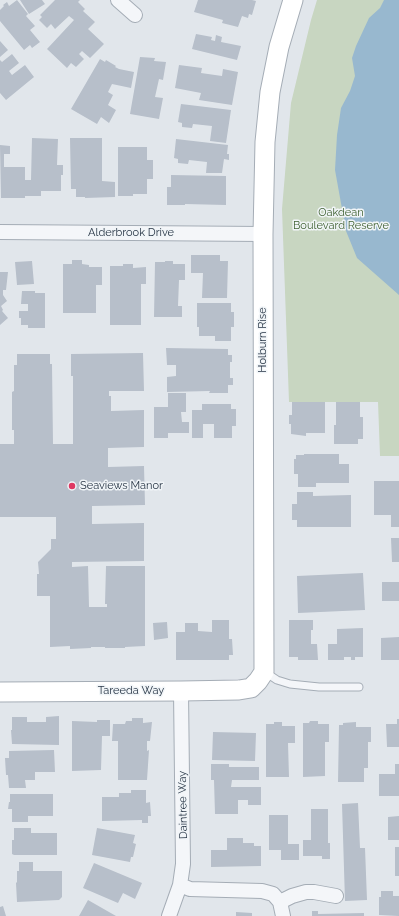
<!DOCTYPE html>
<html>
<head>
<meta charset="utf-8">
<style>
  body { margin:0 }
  canvas { display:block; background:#e1e6eb }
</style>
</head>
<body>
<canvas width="399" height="916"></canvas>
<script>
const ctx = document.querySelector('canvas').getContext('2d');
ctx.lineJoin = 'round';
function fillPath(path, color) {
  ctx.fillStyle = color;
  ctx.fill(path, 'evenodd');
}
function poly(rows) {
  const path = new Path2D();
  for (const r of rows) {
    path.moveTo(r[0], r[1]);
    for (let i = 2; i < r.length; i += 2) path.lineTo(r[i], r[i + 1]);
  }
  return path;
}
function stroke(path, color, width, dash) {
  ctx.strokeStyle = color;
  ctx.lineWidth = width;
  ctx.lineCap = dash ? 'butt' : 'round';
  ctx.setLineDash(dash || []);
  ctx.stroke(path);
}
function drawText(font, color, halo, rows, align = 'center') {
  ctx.font = font + ' Raleway,sans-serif';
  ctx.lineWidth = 3;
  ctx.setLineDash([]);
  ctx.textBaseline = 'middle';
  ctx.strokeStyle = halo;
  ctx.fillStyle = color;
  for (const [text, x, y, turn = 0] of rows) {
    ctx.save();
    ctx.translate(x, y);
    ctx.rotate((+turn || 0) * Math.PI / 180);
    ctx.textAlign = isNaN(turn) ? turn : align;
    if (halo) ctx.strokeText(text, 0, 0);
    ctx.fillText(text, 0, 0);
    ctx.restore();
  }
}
fillPath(poly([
  [317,0,399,0,399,456,380,456,378,402,289,402,282,209,291,103,311,20]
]), '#c8d6c1');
fillPath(poly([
  [384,0,399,0,399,295,357,258,346,231,335,170,337,135,341,108,350,91,355,76,352,58,356,46,369,18,380,8]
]), '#98b8cf');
fillPath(poly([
  [17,0,28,14,26,16,35,26,30,30,40,42,32,48,30,45,24,50,0,21,0,10,4,6,3,5,7,2,9,6],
  [20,0,42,0,45,4,29,14],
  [55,0,80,0,78,2,85,9,83,11,95,22,88,29,104,44,90,58,82,51,79,54,84,59,76,67,71,63,67,68,47,49,74,20,69,16,55,29,51,24,47,28,39,20,42,17,40,15],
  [198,0,252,0,256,1,252,15,249,14,248,18,242,16,238,27,222,23,223,20,194,12],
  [196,34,212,37,211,40,215,41,216,35,222,37,221,42,241,46,237,60,192,49],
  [0,41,8,50,0,57],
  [12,54,19,63,9,71,12,75,25,65,34,77,6,100,0,93,0,60,2,62],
  [140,57,155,58,154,61,166,62,163,80,159,79,155,97,163,98,159,119,130,114],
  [100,59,105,62,106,60,116,66,115,67,119,69,134,72,131,88,112,84,108,92,113,95,108,105,116,110,109,123,101,117,97,124,71,109],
  [179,65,202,68,201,73,222,76,223,69,238,72,232,105,199,100,201,93,175,88],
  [181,104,231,110,226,143,210,141,212,126,193,124,192,128,182,127,182,123,178,122],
  [32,138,58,139,57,165,63,165,63,175,61,175,61,191,41,191,41,196,25,196,25,198,1,198,0,145,10,146,10,154,4,154,4,167,25,167,25,180,31,180],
  [70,138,102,138,102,181,115,182,115,197,85,198,85,197,76,197,76,189,71,189],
  [176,139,228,145,227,154,229,154,229,160,224,159,222,173,206,173,207,162,189,160,188,164,178,163,178,159,174,158],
  [118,147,147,147,147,160,153,160,153,179,147,179,147,194,133,194,133,196,118,196],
  [171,175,226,176,226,205,185,204,185,205,167,205,167,187,171,187],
  [191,255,220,255,220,261,228,261,227,298,202,298,203,273,191,273],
  [72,260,82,260,82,264,89,265,89,267,102,267,102,285,96,285,96,313,63,313,63,264,72,264],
  [32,261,34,284,17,285,15,262],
  [165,261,173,261,173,264,185,264,185,280,179,280,178,306,182,306,182,317,154,317,155,262,165,262],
  [123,264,133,264,133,268,146,267,146,284,141,284,141,325,110,325,110,266,123,266],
  [0,272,8,272,6,290,3,290,3,295,7,301,1,306,3,310,2,311,8,318,0,325],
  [22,291,35,291,35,293,45,293,45,328,28,328,28,325,21,325,21,318,19,318,19,311,28,311,28,304,21,304],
  [197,303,231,303,231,312,234,312,234,327,231,327,231,341,215,341,215,336,199,336,199,327,197,327],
  [166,348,228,349,228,355,232,355,232,362,230,362,230,378,233,378,233,385,228,385,228,393,209,393,210,391,167,392,167,377,176,376,176,365,167,365],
  [143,353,144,391,109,391,109,396,111,396,111,411,144,410,144,447,108,448,108,467,144,466,145,505,92,506,92,524,144,523,144,561,72,562,72,567,88,566,89,607,107,607,107,604,105,604,106,566,145,566,145,646,125,647,125,648,105,648,105,647,91,647,91,648,70,649,70,646,50,647,50,596,37,596,37,574,39,574,38,562,51,549,51,539,56,539,56,517,0,517,0,444,14,444,14,430,12,430,12,392,14,391,14,365,17,365,17,354,50,354,50,364,52,364,53,444,73,444,73,376,71,376,71,354],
  [168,393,186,393,186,412,181,412,182,422,189,422,189,433,168,433,168,438,154,438,154,407,168,407],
  [292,402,325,402,325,433,306,433,306,436,291,434,291,424,289,424,289,415,292,415],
  [336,402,360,402,360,417,363,417,363,439,358,439,358,444,334,444,334,425,336,425],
  [202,404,231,404,231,409,236,409,236,426,232,426,232,438,214,438,214,424,203,424,203,438,192,438,192,410,202,410],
  [304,454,339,454,339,464,349,464,349,483,316,483,316,487,298,487,298,474,294,474,294,459,296,459,296,455,304,455],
  [374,481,399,481,399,527,391,527,391,515,374,515],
  [297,492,313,492,313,496,351,495,351,527,297,527,297,520,292,520,292,504,297,504],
  [391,538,399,538,399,562,392,562],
  [363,573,365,610,298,613,297,576],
  [382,582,399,582,399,601,382,601],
  [212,620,229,620,229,639,232,639,233,655,229,655,229,660,176,660,176,632,185,632,185,623,198,623,198,631,212,632],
  [289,620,313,620,313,630,311,630,311,644,317,644,318,660,298,660,298,657,289,657],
  [167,622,168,638,154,640,153,623],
  [363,628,363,657,355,657,355,660,351,660,351,657,344,657,344,660,328,660,328,644,337,644,337,629],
  [399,637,399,660,381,660,381,638],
  [59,716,59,745,12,744,11,730,12,730,12,717,27,717,27,722,46,722,46,717],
  [132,718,143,718,143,723,152,722,150,741,147,741,147,751,149,750,147,780,118,780,118,741,112,741,113,724,125,724,126,721,132,721],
  [397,719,399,719,399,747,387,747,386,724,397,724],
  [97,720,110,720,110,736,102,736,101,770,72,771,72,721,97,722],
  [310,721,318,721,318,724,329,724,329,742,325,742,325,776,303,777,303,723,309,723],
  [274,722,282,722,282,726,295,726,295,743,288,743,289,777,266,777,266,724,274,724],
  [356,722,356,727,371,727,371,742,368,742,368,768,364,768,364,782,338,782,339,725,343,725,343,723],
  [213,732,256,733,255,761,212,760],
  [54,750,55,772,35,772,35,780,25,780,26,788,9,788,8,775,6,775,5,758,9,758,9,751],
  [211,764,229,764,229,767,259,767,259,780,232,780,231,787,261,787,261,805,248,805,248,800,238,800,238,814,215,814,214,780,211,780],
  [395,764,399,764,399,796,379,796,379,774,395,774],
  [131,790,146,790,146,803,150,802,151,816,148,816,148,823,142,823,142,820,102,821,102,797,119,797,119,793,131,793],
  [10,794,53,794,53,816,28,816,28,822,12,822,12,809,8,809,9,802,10,802],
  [358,803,360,848,365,848,367,900,345,901,342,804],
  [311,809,328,809,328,843,330,843,330,859,322,859,322,856,303,856,303,840,311,840],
  [269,815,288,815,288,844,299,844,299,860,281,860,281,850,269,850],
  [399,816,399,840,388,840,388,817],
  [14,828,31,828,31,833,57,833,57,855,14,855,12,854,12,840,14,840],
  [97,828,135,835,133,843,136,844,133,857,131,857,130,862,92,855],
  [227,838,243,838,243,843,254,843,254,846,261,846,261,866,211,867,211,850,227,850],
  [395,847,399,847,399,876,395,876],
  [19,862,33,862,33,871,62,871,62,897,59,900,17,902,16,883,17,882,17,871,19,871],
  [94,863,142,883,135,899,123,893,118,903,83,888],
  [381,891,393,891,393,896,399,896,399,916,379,915,379,897,381,897],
  [88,900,116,916,79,916],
  [3,906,6,916,0,916,0,907],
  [312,911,318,911,318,914,364,913,364,916,312,916],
  [236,912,252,913,252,916,236,916]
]), '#b7bfca');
const lane = poly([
  [265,672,277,680,290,684,319,687,359,687]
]);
const street = poly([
  [118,0,135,15],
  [0,232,263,234],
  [180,885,190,889,262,891,273,894,280,902,283,916],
  [280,902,292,896,306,892,314,892,336,896],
  [169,916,180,885,183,864,181,691]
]);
const secondary = poly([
  [0,692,181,691,239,690,251,688,258,681,264,672,263,234,265,142,270,92,279,47,293,0]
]);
stroke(lane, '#a5adb6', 9);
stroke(street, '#a5adb6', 16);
stroke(secondary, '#a5adb6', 21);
stroke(lane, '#f4f6f9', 7);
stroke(street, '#f4f6f9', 14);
stroke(secondary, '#fff', 19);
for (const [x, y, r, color] of [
  [72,486,4,"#de3862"]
]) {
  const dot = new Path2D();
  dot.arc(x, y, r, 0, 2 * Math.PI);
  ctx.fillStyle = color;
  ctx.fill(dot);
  stroke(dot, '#f1f5f8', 1.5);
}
drawText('11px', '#406233', '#f1f5f8', [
  ["Oakdean",341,213],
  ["Boulevard Reserve",341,226]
]);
drawText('11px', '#273545', '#f1f5f8', [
  ["Alderbrook Drive",131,233],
  ["Holburn Rise",263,340,-90],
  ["Tareeda Way",131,691],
  ["Daintree Way",183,805,-91]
]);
drawText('11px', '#273545', '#f1f5f8', [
  ["Seaviews Manor",80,486]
], 'left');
</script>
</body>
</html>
